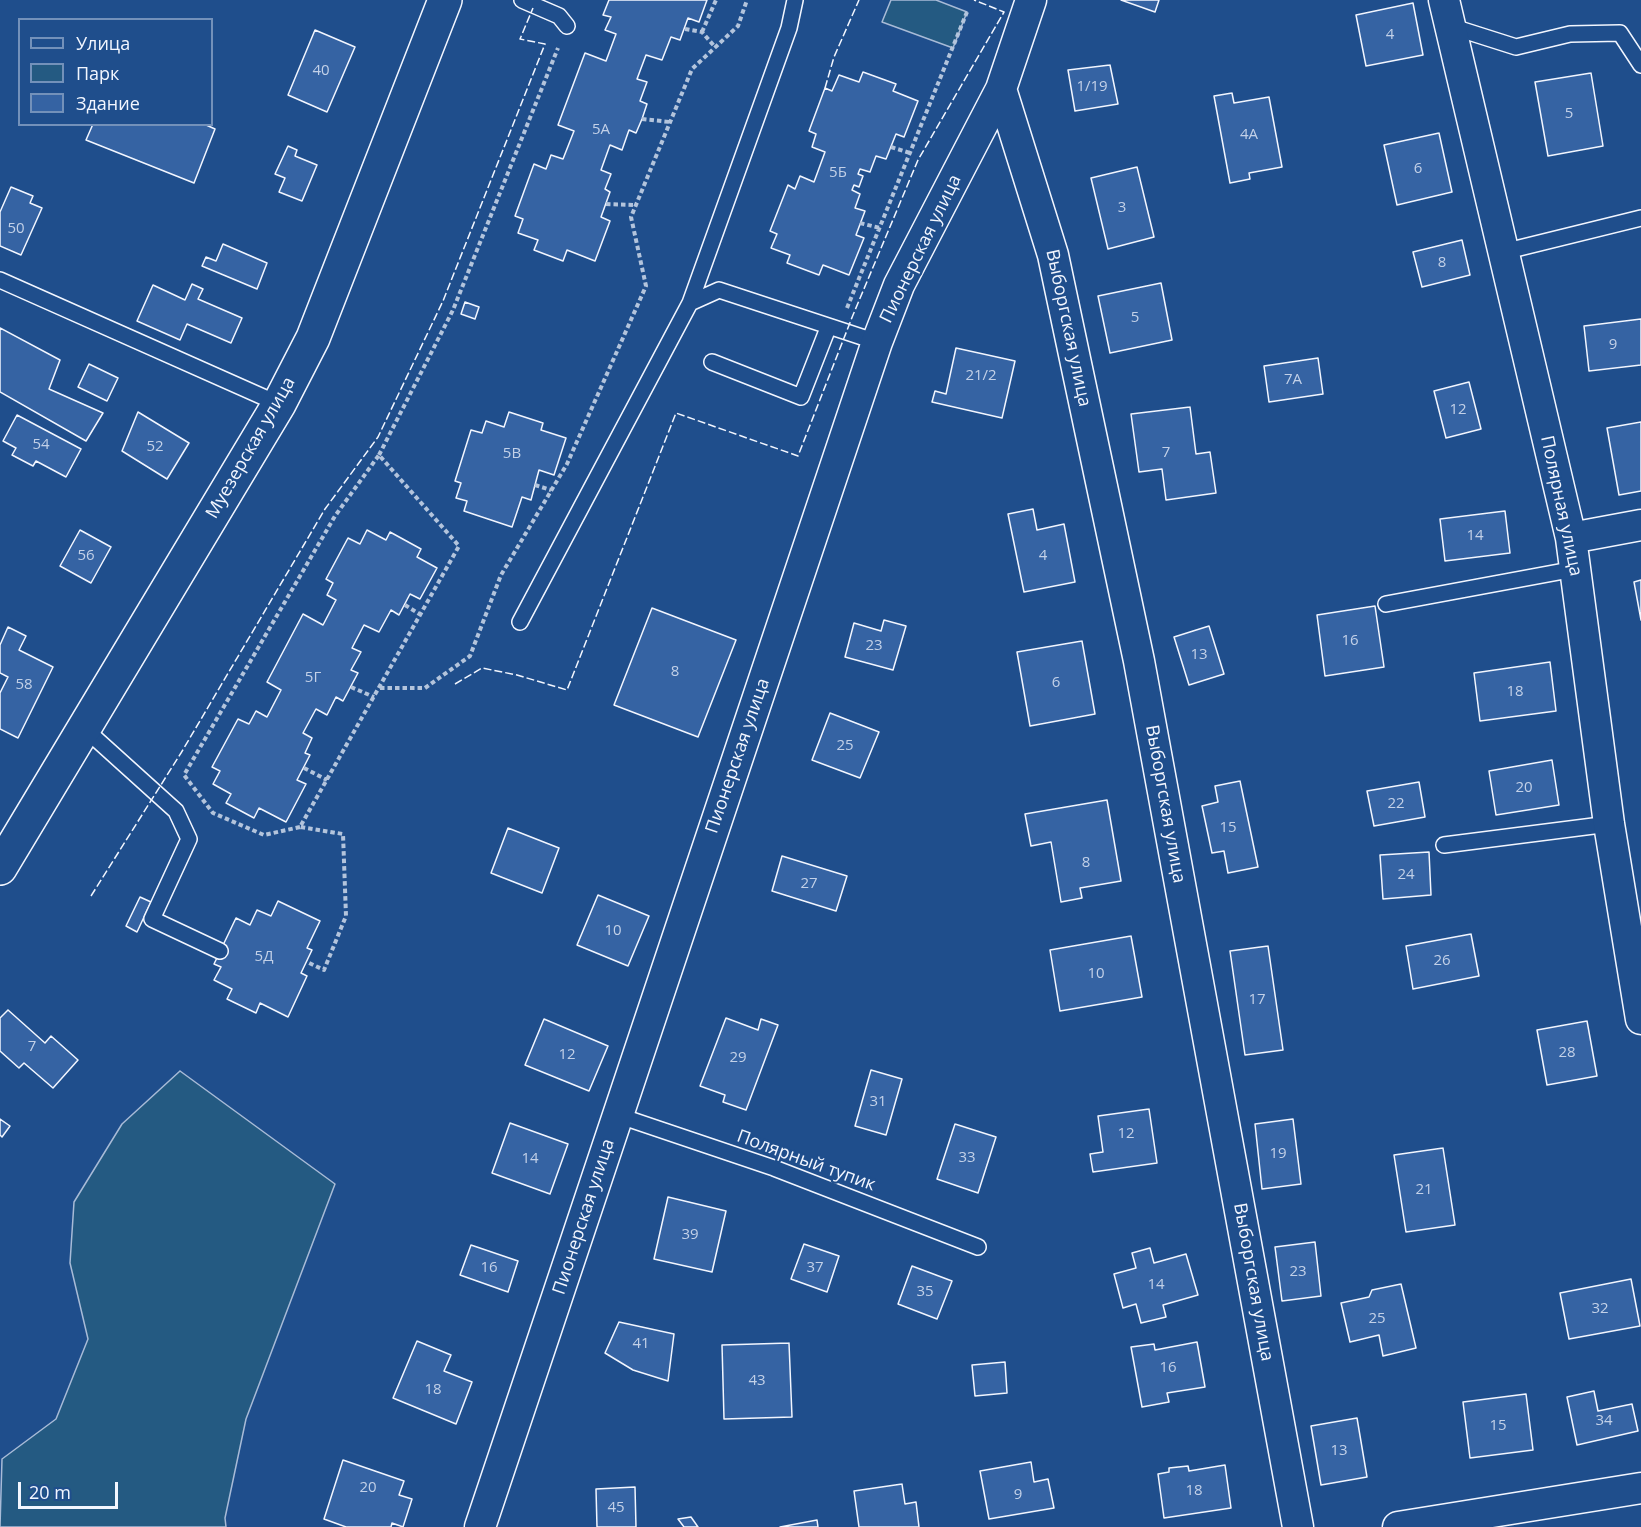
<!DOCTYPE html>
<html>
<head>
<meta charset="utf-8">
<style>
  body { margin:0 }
  #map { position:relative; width:1641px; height:1527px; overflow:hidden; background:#1f4e8c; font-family:"Open Sans",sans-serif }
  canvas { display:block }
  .legend { position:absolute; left:18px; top:18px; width:195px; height:108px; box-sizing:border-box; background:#1f4e8c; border:2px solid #7391ba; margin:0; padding:8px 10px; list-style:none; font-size:18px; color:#f2f6ff }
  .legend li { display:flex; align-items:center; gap:12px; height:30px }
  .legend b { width:30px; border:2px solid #7391ba }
  .scale { position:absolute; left:18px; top:1482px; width:100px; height:27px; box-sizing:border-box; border:3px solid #f2f6ff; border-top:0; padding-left:8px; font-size:18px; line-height:21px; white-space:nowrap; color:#f2f6ff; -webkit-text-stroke:4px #1f4e8c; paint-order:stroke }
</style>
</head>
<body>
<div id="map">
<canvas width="1641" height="1527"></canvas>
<ul class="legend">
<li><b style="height:8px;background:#1f4e8c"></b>Улица</li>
<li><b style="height:16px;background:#245a82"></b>Парк</li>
<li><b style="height:16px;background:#3563a3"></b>Здание</li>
</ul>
<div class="scale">20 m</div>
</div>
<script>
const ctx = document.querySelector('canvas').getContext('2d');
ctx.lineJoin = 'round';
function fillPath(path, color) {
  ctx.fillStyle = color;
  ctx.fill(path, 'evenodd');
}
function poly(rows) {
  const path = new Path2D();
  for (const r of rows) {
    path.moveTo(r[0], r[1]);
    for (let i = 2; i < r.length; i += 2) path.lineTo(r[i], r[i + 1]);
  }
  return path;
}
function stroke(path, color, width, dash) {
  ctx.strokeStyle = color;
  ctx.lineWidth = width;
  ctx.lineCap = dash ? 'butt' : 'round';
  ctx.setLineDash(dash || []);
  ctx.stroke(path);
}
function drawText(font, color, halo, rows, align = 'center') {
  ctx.font = font + ' "Open Sans",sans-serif';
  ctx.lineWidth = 4.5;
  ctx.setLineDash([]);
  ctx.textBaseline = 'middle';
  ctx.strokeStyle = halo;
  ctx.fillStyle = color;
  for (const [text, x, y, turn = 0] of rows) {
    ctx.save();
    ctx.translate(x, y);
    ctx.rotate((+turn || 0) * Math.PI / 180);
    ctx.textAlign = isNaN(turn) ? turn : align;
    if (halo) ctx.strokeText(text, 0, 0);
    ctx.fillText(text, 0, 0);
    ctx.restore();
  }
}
const green = poly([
  [891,0,936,0,967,12,953,48,882,22,891,0],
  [180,1071,335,1184,246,1419,225,1518,226,1527,0,1527,2,1459,56,1419,88,1339,70,1263,74,1202,122,1124,180,1071]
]);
fillPath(green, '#245a82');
stroke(green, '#a8bbd7', 1.5);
const building = poly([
  [609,0,707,0,699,22,688,18,680,40,671,37,662,60,646,55,637,79,647,82,640,101,647,104,642,119,636,133,629,130,622,150,610,145,601,170,611,174,605,189,610,192,601,217,610,221,595,261,567,250,563,261,534,250,538,240,518,233,523,219,515,216,534,164,546,169,551,155,563,159,574,131,558,125,585,53,606,61,616,34,605,30,611,17,603,15,609,0],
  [1121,0,1159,0,1155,12,1121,0],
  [1413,3,1423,55,1366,66,1356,15,1413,3],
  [315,30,355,47,327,112,288,95,315,30],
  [1110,65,1118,104,1075,111,1068,70,1110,65],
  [863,72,896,84,893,91,918,101,904,137,896,134,886,159,876,156,870,172,860,169,858,174,863,176,859,187,854,185,852,190,860,194,855,208,865,211,856,235,864,238,849,275,823,265,819,275,787,263,790,255,771,248,777,234,770,231,788,185,795,189,800,176,814,182,825,152,812,147,816,134,809,131,825,88,832,91,839,75,859,82,863,72],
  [1591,73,1603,146,1548,156,1535,82,1591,73],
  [1232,93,1234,103,1269,97,1282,167,1249,173,1250,179,1230,183,1214,96,1232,93],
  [93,124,204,124,215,129,194,183,86,140,93,124],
  [1439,133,1452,192,1397,205,1384,145,1439,133],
  [288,146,297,150,295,156,317,165,302,201,279,192,285,178,275,174,288,146],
  [1137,167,1154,237,1108,249,1091,178,1137,167],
  [11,187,33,196,30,203,42,208,21,255,0,246,0,212,11,187],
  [1462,240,1470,275,1422,287,1413,252,1462,240],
  [223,244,267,263,257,289,202,266,206,257,216,261,223,244],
  [1161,283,1172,340,1110,353,1098,296,1161,283],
  [192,284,203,289,198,299,242,318,231,343,187,324,180,340,137,321,153,285,185,300,192,284],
  [465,302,479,307,475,319,461,314,465,302],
  [1641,319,1641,365,1589,371,1584,326,1641,319],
  [0,328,60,360,49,389,103,413,86,441,0,392,0,328],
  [956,348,1015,361,1002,418,932,402,935,391,946,394,956,348],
  [1318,358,1323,394,1269,402,1264,366,1318,358],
  [89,364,118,378,107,401,78,387,89,364],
  [1469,382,1481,429,1446,438,1434,391,1469,382],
  [1190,407,1196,454,1210,452,1216,493,1166,500,1162,469,1139,472,1131,414,1190,407],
  [138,412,189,443,167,479,122,451,138,412],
  [509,412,543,423,541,430,566,438,554,475,539,470,531,500,522,497,512,527,464,511,467,501,456,498,461,483,455,481,471,430,482,433,486,421,504,427,509,412],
  [17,415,81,449,66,477,36,461,33,466,12,455,16,448,3,441,17,415],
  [1641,422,1641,491,1619,495,1607,428,1641,422],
  [1033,509,1037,530,1064,524,1075,582,1024,592,1008,514,1033,509],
  [1505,511,1510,553,1445,561,1440,519,1505,511],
  [80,530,111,547,91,583,60,566,80,530],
  [367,530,386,540,390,532,421,549,417,557,437,568,420,599,410,594,399,615,391,610,379,632,364,625,352,648,361,652,351,670,358,673,343,701,336,697,327,715,316,709,303,733,312,738,305,753,310,755,297,780,306,784,286,822,259,808,254,818,226,803,231,794,213,784,220,771,212,767,238,719,249,724,256,711,267,717,281,690,267,682,303,614,323,625,336,600,327,595,333,583,326,579,348,538,360,544,367,530],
  [1641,580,1641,620,1634,582,1641,580],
  [1375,606,1384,667,1325,676,1317,615,1375,606],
  [652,608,736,640,698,737,614,705,652,608],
  [884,620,906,626,893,670,845,657,854,623,881,631,884,620],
  [1209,626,1224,674,1189,685,1174,637,1209,626],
  [8,627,26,636,19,650,53,667,18,738,0,729,0,693,8,677,0,673,0,645,8,627],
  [1082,641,1095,714,1030,726,1017,652,1082,641],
  [1550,662,1556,711,1480,721,1474,673,1550,662],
  [830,713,879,732,860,778,812,760,830,713],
  [1552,760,1559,805,1496,815,1489,771,1552,760],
  [1240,781,1258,867,1228,873,1224,851,1212,853,1202,806,1218,802,1215,786,1240,781],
  [1419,782,1425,817,1374,826,1367,791,1419,782],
  [1107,800,1121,881,1080,888,1082,898,1061,902,1051,842,1031,846,1025,814,1107,800],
  [508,828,559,848,542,893,491,873,508,828],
  [1429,852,1431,895,1383,899,1380,855,1429,852],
  [782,856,847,876,836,911,772,891,782,856],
  [598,895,649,916,628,966,577,945,598,895],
  [140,897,151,902,137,932,126,926,140,897],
  [278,901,320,921,307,948,312,950,301,973,307,976,288,1017,260,1003,256,1013,227,999,232,989,214,980,221,967,214,964,236,918,250,925,257,910,271,916,278,901],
  [1471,934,1479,976,1413,989,1406,946,1471,934],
  [1131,936,1142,997,1060,1011,1050,950,1131,936],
  [1268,946,1283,1050,1245,1055,1230,951,1268,946],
  [8,1010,45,1043,51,1036,78,1060,53,1088,24,1063,19,1068,0,1051,0,1018,8,1010],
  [726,1018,758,1030,761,1019,778,1025,746,1110,723,1102,725,1095,700,1086,726,1018],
  [544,1019,608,1046,589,1091,525,1065,544,1019],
  [1587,1021,1597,1076,1547,1085,1537,1030,1587,1021],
  [871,1070,902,1079,886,1135,855,1126,871,1070],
  [1149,1109,1157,1163,1093,1172,1090,1154,1103,1152,1098,1116,1149,1109],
  [0,1119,10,1126,2,1137,0,1135,0,1119],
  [1293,1119,1301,1184,1262,1189,1255,1124,1293,1119],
  [510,1123,568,1144,550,1194,492,1173,510,1123],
  [955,1124,996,1137,978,1193,937,1179,955,1124],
  [1443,1148,1455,1225,1406,1232,1394,1155,1443,1148],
  [668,1197,726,1211,712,1272,654,1259,668,1197],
  [1315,1242,1321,1296,1282,1301,1275,1247,1315,1242],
  [804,1244,839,1256,827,1292,791,1279,804,1244],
  [471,1245,518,1261,508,1292,460,1275,471,1245],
  [1150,1248,1154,1263,1186,1254,1198,1295,1163,1305,1166,1317,1141,1323,1136,1304,1123,1308,1114,1274,1136,1268,1132,1253,1150,1248],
  [912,1266,952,1281,937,1319,898,1304,912,1266],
  [1631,1279,1640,1326,1569,1339,1560,1293,1631,1279],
  [1401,1284,1416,1348,1383,1356,1379,1335,1350,1342,1341,1303,1369,1297,1372,1290,1401,1284],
  [619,1322,674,1334,668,1381,633,1370,605,1353,619,1322],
  [417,1341,451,1355,444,1371,472,1382,456,1424,393,1398,417,1341],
  [1197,1342,1205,1387,1167,1393,1169,1402,1142,1407,1131,1347,1154,1344,1155,1350,1197,1342],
  [789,1343,792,1417,724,1419,722,1345,789,1343],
  [1005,1362,1007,1393,975,1396,972,1365,1005,1362],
  [1594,1391,1598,1411,1632,1404,1638,1431,1577,1445,1567,1397,1594,1391],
  [1526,1394,1533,1450,1470,1458,1463,1402,1526,1394],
  [1357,1418,1367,1477,1321,1485,1311,1426,1357,1418],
  [343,1460,404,1481,399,1495,412,1499,403,1527,392,1523,391,1527,346,1527,324,1519,343,1460],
  [1031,1462,1034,1482,1048,1479,1054,1508,989,1519,980,1471,1031,1462],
  [1225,1465,1231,1508,1164,1518,1158,1474,1169,1472,1169,1468,1188,1466,1189,1471,1225,1465],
  [902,1484,905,1504,916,1502,919,1527,859,1527,854,1491,902,1484],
  [635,1487,636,1527,597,1527,596,1489,635,1487],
  [691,1517,698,1527,684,1527,678,1519,691,1517],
  [817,1520,818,1527,780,1527,817,1520]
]);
fillPath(building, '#3563a3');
stroke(building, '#f2f6ff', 1.5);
const service = poly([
  [522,0,559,16,567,26],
  [1450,26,1516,47,1570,34,1620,33,1641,65],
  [1503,252,1641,218],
  [0,280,279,404],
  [690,303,719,290,877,342],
  [712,362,801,397,828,328],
  [1386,604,1575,569],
  [520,622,690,303,789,28,795,0],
  [84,728,176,811,189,839,152,919,220,951],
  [1444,845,1609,824],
  [617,1115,774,1168,978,1247]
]);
const minor = poly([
  [1444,0,1571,538,1609,824,1641,1019],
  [1001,89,1053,255,1139,661,1298,1527],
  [1571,538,1641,525],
  [480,1527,877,342,899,285,1001,89,1031,0],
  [1398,1527,1641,1488]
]);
const secondary = poly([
  [0,868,279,404,313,338,445,0]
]);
stroke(service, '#f2f6ff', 18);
stroke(minor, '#f2f6ff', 33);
stroke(secondary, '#f2f6ff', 36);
stroke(poly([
  [685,29,702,32,715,47],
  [702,32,716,0],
  [642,119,670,122],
  [891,147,910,153],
  [606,204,636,205],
  [860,223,880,228],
  [847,308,967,12],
  [379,455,453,310,558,48],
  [535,485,551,490],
  [405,605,421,615],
  [351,687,374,697],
  [380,688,425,688,470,656,501,575,567,464,646,286,631,217,692,69,738,26,747,0],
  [304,768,327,780],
  [300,827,264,835,213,813,184,775,335,516,379,455,459,546,300,827,343,834,346,916,324,970,307,962]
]), '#b3c4dc', 4, [4.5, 3]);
stroke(service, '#1f4e8c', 15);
stroke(minor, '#1f4e8c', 30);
stroke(secondary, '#1f4e8c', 33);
stroke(poly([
  [825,88,834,57,859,0],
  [455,684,482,668,517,675,567,690,676,413,798,456,853,315,918,160,1004,12,974,0],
  [91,896,181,753,325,509,378,437,443,301,545,44,520,39,533,8]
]), '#f2f6ff', 1.5, [8, 3]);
drawText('15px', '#c3d1e8', null, [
  ["4",1390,35],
  ["40",321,71],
  ["1/19",1092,87],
  ["5",1569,114],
  ["5А",601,130],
  ["4А",1249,135],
  ["6",1418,169],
  ["5Б",838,173],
  ["3",1122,208],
  ["50",16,229],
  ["8",1442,263],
  ["5",1135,318],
  ["9",1613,345],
  ["21/2",981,376],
  ["7А",1293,380],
  ["12",1458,410],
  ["54",41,445],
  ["52",155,447],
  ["7",1166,453],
  ["5В",512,454],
  ["14",1475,536],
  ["56",86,556],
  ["4",1043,556],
  ["16",1350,641],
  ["23",874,646],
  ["13",1199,655],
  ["8",675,672],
  ["5Г",313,678],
  ["6",1056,683],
  ["58",24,685],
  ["18",1515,692],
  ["25",845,746],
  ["20",1524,788],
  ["22",1396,804],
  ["15",1228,828],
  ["8",1086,863],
  ["24",1406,875],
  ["27",809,884],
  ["10",613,931],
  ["5Д",264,957],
  ["26",1442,961],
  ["10",1096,974],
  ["17",1257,1000],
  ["7",32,1047],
  ["28",1567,1053],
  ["12",567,1055],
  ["29",738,1058],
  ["31",878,1102],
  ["12",1126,1134],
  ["19",1278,1154],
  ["33",967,1158],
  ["14",530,1159],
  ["21",1424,1190],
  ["39",690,1235],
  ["16",489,1268],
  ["37",815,1268],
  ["23",1298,1272],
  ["14",1156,1285],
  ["35",925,1292],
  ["32",1600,1309],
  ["25",1377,1319],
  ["41",641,1344],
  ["16",1168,1368],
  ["43",757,1381],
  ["18",433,1390],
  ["34",1604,1421],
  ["15",1498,1426],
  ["13",1339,1451],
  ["20",368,1488],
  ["18",1194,1491],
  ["9",1018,1495],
  ["45",616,1508]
]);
drawText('18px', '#f2f6ff', '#1f4e8c', [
  ["Пионерская улица",921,249,-64],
  ["Выборгская улица",1068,328,78],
  ["Муезерская улица",251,448,-60],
  ["Полярная улица",1561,506,78],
  ["Пионерская улица",738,756,-71],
  ["Выборгская улица",1165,804,80],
  ["Полярный тупик",806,1161,20],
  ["Пионерская улица",584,1217,-72],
  ["Выборгская улица",1253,1282,80]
]);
</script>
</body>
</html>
